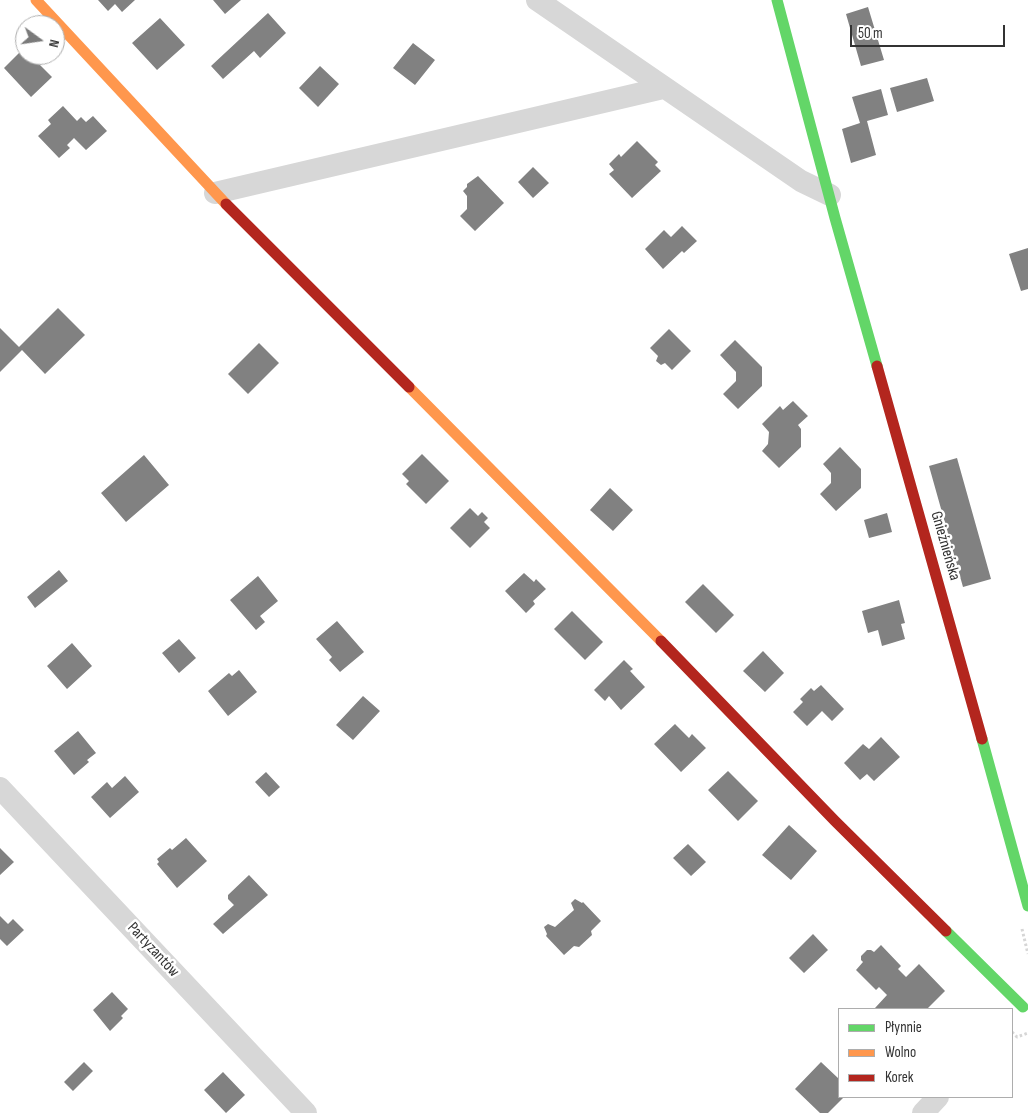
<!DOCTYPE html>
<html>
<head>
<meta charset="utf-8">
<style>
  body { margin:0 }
  #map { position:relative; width:1028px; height:1113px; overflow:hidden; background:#fff; font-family:"Sofia Sans Condensed",sans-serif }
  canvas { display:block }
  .legend { position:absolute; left:838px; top:1008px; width:175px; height:90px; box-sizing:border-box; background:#fff; border:1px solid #adadad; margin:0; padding:6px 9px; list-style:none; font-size:15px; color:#333 }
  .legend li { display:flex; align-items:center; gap:10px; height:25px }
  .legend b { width:25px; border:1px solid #adadad }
  .north { position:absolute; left:15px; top:15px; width:50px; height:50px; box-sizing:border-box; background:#fff; border:1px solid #adadad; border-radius:50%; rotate:104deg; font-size:14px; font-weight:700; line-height:20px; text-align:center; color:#333 }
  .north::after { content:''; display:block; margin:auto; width:18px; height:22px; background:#7a7a7a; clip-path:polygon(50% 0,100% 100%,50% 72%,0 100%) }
  .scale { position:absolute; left:850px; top:25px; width:155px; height:22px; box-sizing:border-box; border:2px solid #333; border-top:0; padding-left:6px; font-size:15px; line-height:18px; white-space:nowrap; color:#333; -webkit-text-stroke:4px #fff; paint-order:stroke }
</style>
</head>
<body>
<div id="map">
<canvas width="1028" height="1113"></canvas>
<ul class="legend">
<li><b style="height:6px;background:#63d668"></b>Płynnie</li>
<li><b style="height:6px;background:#ff974d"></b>Wolno</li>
<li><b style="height:6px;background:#b3261e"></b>Korek</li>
</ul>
<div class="north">N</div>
<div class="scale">50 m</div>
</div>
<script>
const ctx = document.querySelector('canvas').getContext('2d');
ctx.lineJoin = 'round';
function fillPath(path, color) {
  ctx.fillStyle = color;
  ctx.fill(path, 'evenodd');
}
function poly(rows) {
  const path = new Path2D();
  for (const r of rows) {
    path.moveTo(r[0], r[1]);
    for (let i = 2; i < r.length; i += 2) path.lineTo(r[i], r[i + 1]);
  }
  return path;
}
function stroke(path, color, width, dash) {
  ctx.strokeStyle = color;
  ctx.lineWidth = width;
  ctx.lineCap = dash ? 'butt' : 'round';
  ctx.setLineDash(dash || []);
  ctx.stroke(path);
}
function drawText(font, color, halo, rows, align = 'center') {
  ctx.font = font + ' "Sofia Sans Condensed",sans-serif';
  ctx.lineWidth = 5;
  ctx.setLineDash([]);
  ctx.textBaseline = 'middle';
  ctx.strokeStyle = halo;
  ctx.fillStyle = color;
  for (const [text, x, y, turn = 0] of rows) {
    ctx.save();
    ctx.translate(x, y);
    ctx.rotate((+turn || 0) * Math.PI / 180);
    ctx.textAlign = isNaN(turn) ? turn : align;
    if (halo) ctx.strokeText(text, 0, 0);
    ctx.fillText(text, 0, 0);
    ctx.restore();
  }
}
fillPath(poly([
  [98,0,135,0,122,12,115,4,108,11],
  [213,0,241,0,225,14],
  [868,7,884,60,861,66,846,14],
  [268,13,286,33,260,58,254,51,223,79,211,66],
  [160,18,185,45,157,70,132,43],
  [413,43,435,60,415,85,393,68],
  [24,48,25,55,30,55,52,77,31,97,4,68],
  [320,66,339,84,318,107,299,88],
  [927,78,934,101,897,112,890,88],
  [881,89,888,115,867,121,876,155,851,163,842,129,860,123,852,97],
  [63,106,77,121,81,117,86,122,93,116,107,131,86,150,74,138,67,145,70,148,59,158,38,136,51,124,48,120],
  [637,141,658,162,655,165,661,171,632,198,609,174,614,170,609,164,619,154,621,157],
  [533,167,549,183,533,198,518,182],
  [478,176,504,203,475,231,460,216,467,209,467,196,463,191,467,187,467,184],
  [682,226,697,241,684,253,682,251,663,269,645,249,664,230,671,237],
  [1028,248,1028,289,1021,291,1009,254],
  [58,308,85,335,45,374,22,350,0,372,0,328,19,347],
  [669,329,691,351,672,370,665,363,661,365,656,361,658,356,650,348],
  [735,340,762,367,762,386,738,409,723,394,736,381,736,372,720,355],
  [259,343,279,363,248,394,228,374],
  [793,401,808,416,798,425,801,429,801,447,779,468,762,451,768,444,769,432,762,424,780,406,783,410],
  [840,447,861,469,861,488,836,511,820,494,831,483,831,473,823,464],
  [422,454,449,481,426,504,406,484,409,481,402,474],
  [144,455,169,485,126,522,101,493],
  [957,458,991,579,963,587,929,466],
  [610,488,633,510,613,531,590,510],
  [470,508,478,516,482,512,488,518,484,522,490,528,470,548,450,528],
  [887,513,892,532,869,538,864,520],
  [59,570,68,581,35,608,27,597],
  [524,573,534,582,536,579,546,589,533,601,535,604,526,613,505,591],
  [258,576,278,601,260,616,265,622,256,630,230,600],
  [703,584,734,615,716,633,685,602],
  [899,600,905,623,901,624,905,639,882,646,878,630,868,633,862,611],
  [572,611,603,642,585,660,554,629],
  [337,621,364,652,340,672,329,660,332,657,316,639],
  [179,639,196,658,179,673,162,653],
  [72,643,92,666,67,689,47,666],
  [763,651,784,673,765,692,743,671],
  [624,660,633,669,630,671,645,687,621,710,609,696,605,701,594,690],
  [239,670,257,692,228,716,208,691,229,673,232,676],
  [821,685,844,709,832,721,822,711,807,726,793,712,803,702,800,699,811,688,814,691],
  [363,696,380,711,353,740,336,725],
  [675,724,689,738,692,734,706,748,681,772,654,744],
  [78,731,96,753,87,760,89,762,74,775,54,751],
  [881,737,900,757,874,781,867,774,860,780,844,763,863,744,869,749],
  [728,771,758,801,738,821,708,790],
  [266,772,280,787,269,797,255,782],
  [125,776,139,792,110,818,91,797,107,782,112,788],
  [789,825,817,851,791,880,762,855],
  [186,838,207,861,177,888,157,864,159,862,157,859,170,848,172,850],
  [688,844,706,862,691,876,673,858],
  [0,848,14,862,0,875],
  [249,875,268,895,223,934,213,924,234,905,228,899,228,895],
  [575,899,582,903,583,902,601,921,591,931,592,935,579,947,574,946,564,955,546,936,547,934,544,927,548,924,555,927,574,910,571,903],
  [0,916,8,924,13,919,24,930,7,946,0,939],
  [813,934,828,950,804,973,789,958],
  [881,945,901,966,898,969,906,977,919,964,945,991,927,1009,876,1009,875,1008,887,995,879,987,876,990,856,970,863,962,861,960,861,956,867,950,871,950,874,952],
  [112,992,128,1009,121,1016,123,1018,110,1031,93,1010],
  [84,1062,93,1071,73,1091,64,1082],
  [821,1062,839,1079,839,1097,844,1097,828,1113,820,1113,795,1089],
  [223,1072,245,1095,226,1113,204,1090]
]), '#818181');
stroke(poly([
  [1022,929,1028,954],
  [1012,1032,1017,1037,1028,1033]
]), '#d6d6d6', 3, [2.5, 2.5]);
stroke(poly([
  [537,0,801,181,830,195],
  [215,193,663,88],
  [0,788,306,1113],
  [923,1113,938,1097]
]), '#d7d7d7', 22);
stroke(poly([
  [777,0,835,218,877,366],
  [982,739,1028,906],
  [946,931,1023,1007]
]), '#63d668', 11);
stroke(poly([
  [36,0,226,204],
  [409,387,661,641]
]), '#ff974d', 11);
stroke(poly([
  [226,204,409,387],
  [877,366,982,739],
  [661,641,835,821,946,931]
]), '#b3261e', 11);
drawText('16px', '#333', '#fff', [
  ["Gnieźnieńska",945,546,74],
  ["Partyzantów",153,950,47]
]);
</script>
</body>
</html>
